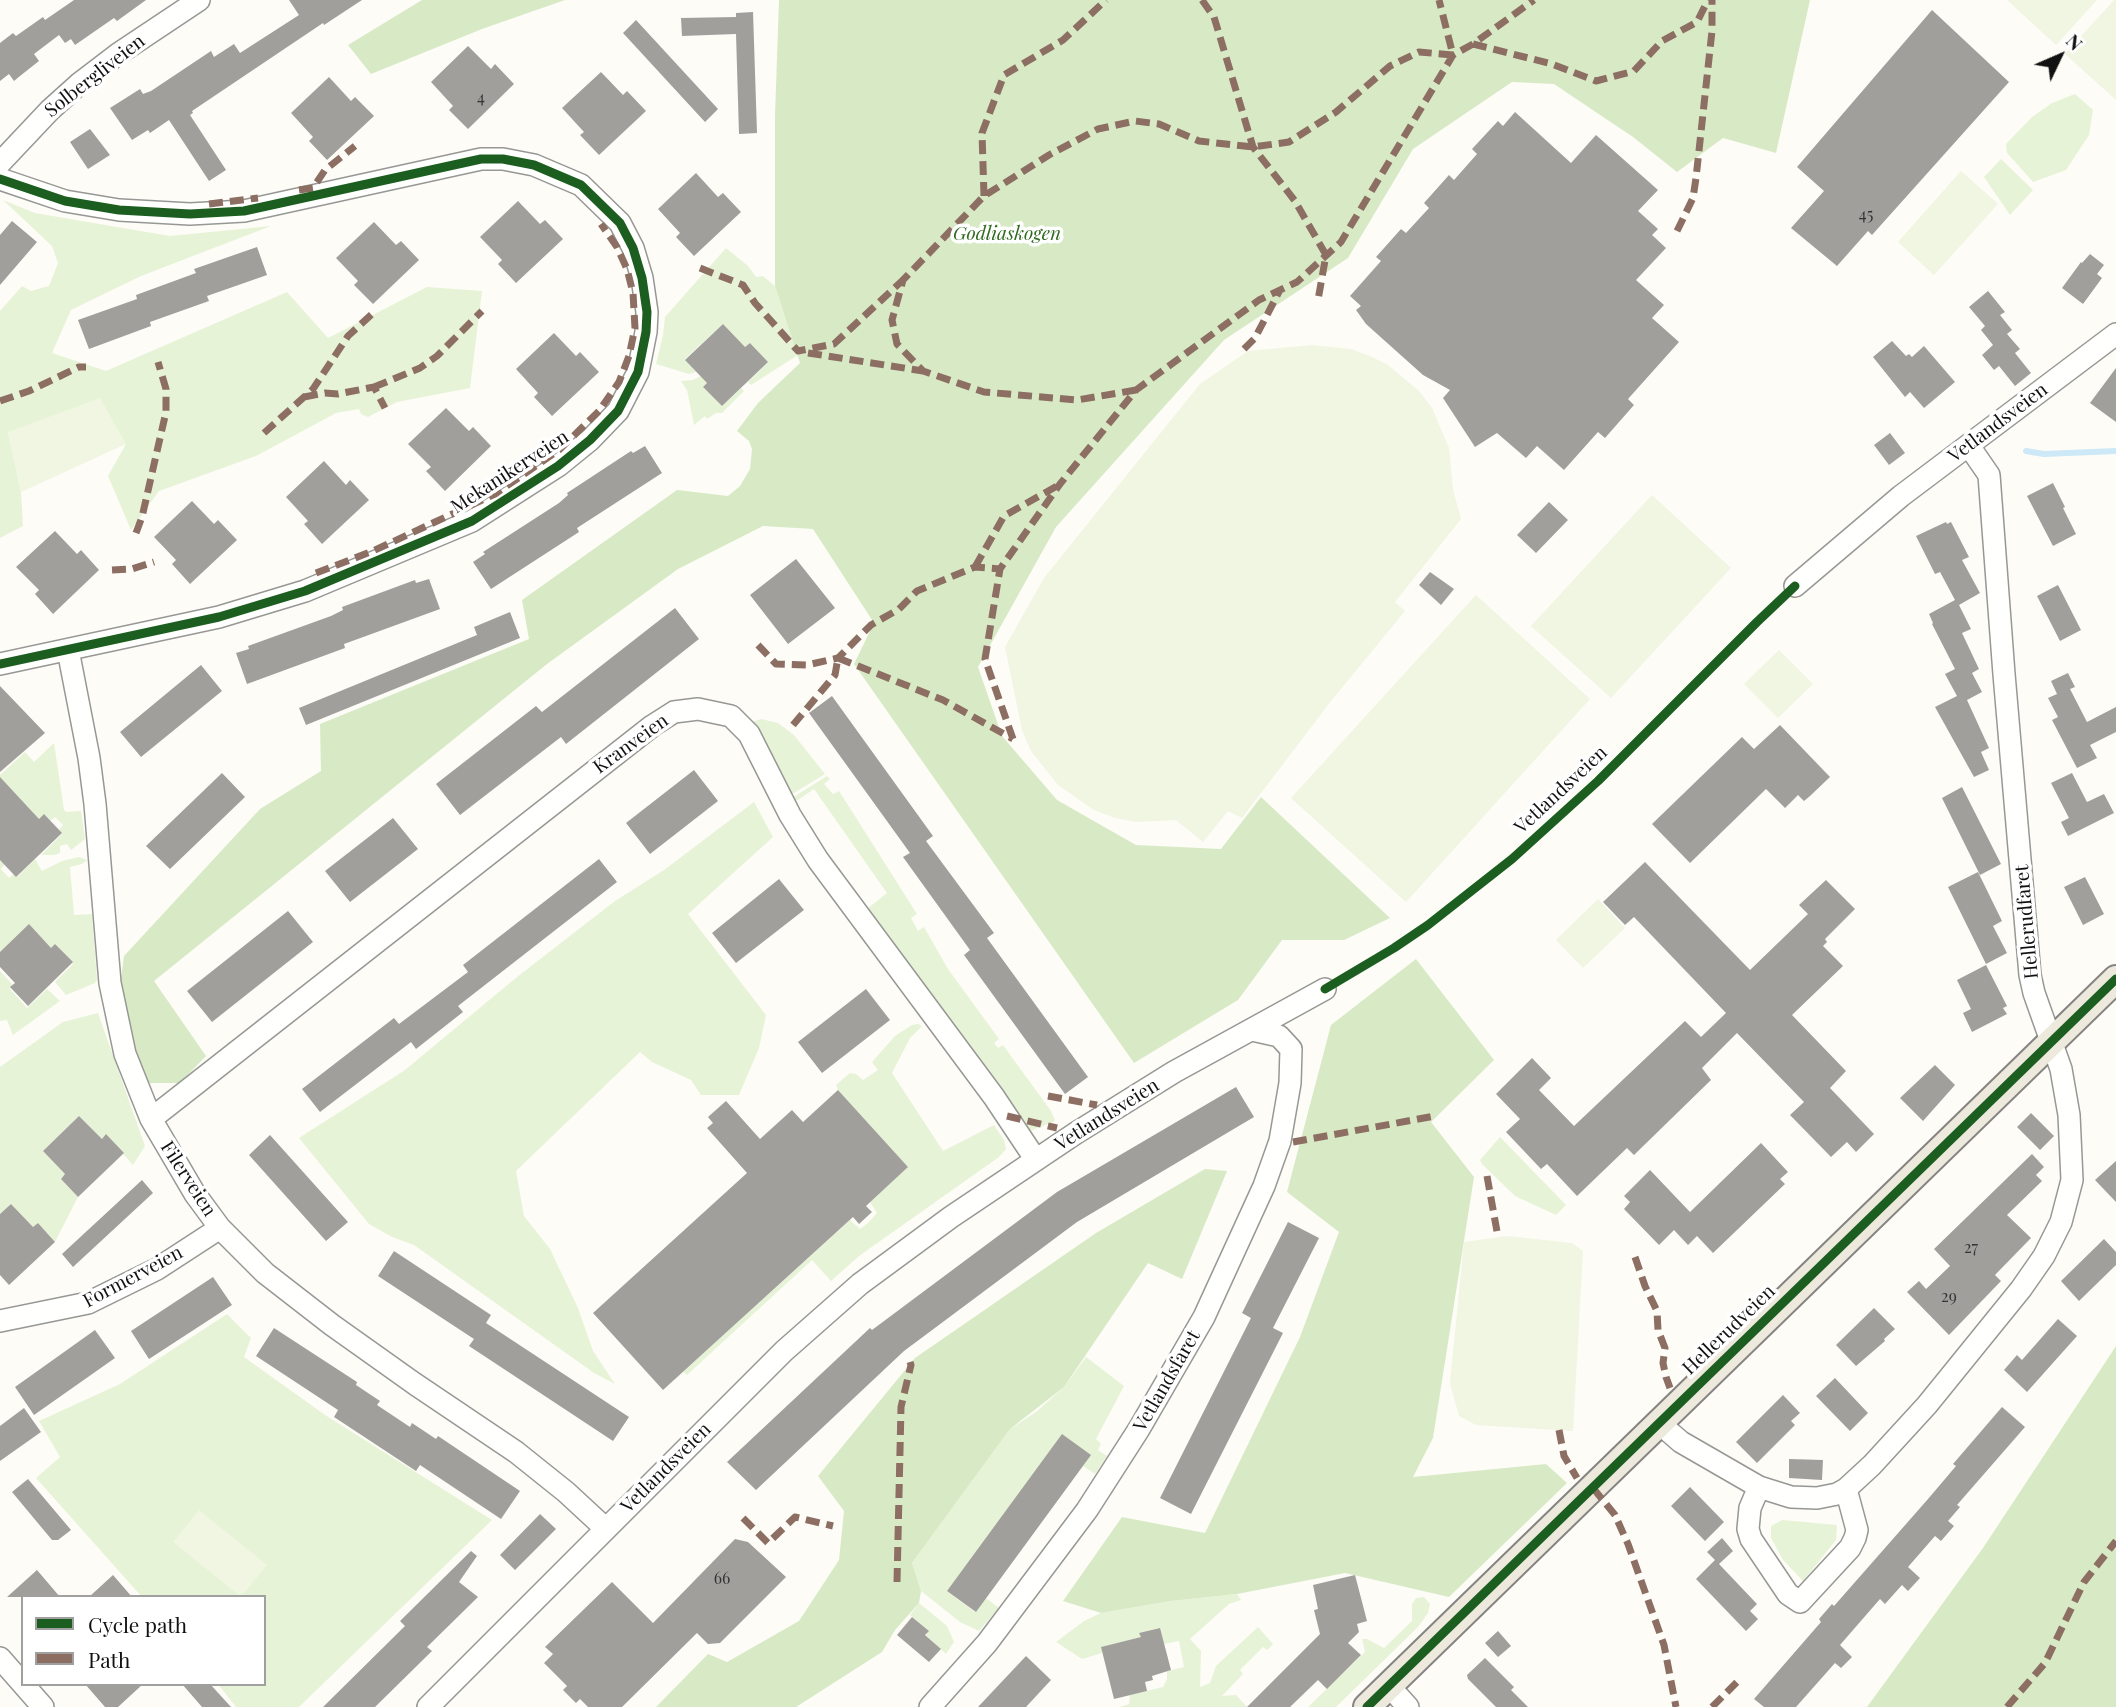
<!DOCTYPE html>
<html>
<head>
<meta charset="utf-8">
<style>
  body { margin:0 }
  #map { position:relative; width:2116px; height:1707px; overflow:hidden; background:#fdfcf7; font-family:"Playfair Display",serif }
  canvas { display:block }
  .legend { position:absolute; left:21px; top:1595px; width:245px; height:91px; box-sizing:border-box; background:#fff; border:2px solid #a0a0a0; margin:0; padding:9px 12px; list-style:none; font-size:21px; color:#111 }
  .legend li { display:flex; align-items:center; gap:14px; height:35px }
  .legend b { width:35px; border:2px solid #a0a0a0 }
  .north { position:absolute; left:2025px; top:21px; width:70px; height:70px; -webkit-text-stroke:5px #fff; paint-order:stroke; rotate:46deg; font-size:19px; font-weight:700; line-height:28px; text-align:center; color:#111 }
  .north::after { content:''; display:block; margin:auto; width:24px; height:32px; background:#111; clip-path:polygon(50% 0,100% 100%,50% 72%,0 100%) }
</style>
</head>
<body>
<div id="map">
<canvas width="2116" height="1707"></canvas>
<ul class="legend">
<li><b style="height:9px;background:#1b5e20"></b>Cycle path</li>
<li><b style="height:9px;background:#8d6e63"></b>Path</li>
</ul>
<div class="north">N</div>
</div>
<script>
const ctx = document.querySelector('canvas').getContext('2d');
ctx.lineJoin = 'round';
function fillPath(path, color) {
  ctx.fillStyle = color;
  ctx.fill(path, 'evenodd');
}
function poly(rows) {
  const path = new Path2D();
  for (const r of rows) {
    path.moveTo(r[0], r[1]);
    for (let i = 2; i < r.length; i += 2) path.lineTo(r[i], r[i + 1]);
  }
  return path;
}
function stroke(path, color, width, dash) {
  ctx.strokeStyle = color;
  ctx.lineWidth = width;
  ctx.lineCap = dash ? 'butt' : 'round';
  ctx.setLineDash(dash || []);
  ctx.stroke(path);
}
function drawText(font, color, halo, rows, align = 'center') {
  ctx.font = font + ' "Playfair Display",serif';
  ctx.lineWidth = 7;
  ctx.setLineDash([]);
  ctx.textBaseline = 'middle';
  ctx.strokeStyle = halo;
  ctx.fillStyle = color;
  for (const [text, x, y, turn = 0] of rows) {
    ctx.save();
    ctx.translate(x, y);
    ctx.rotate((+turn || 0) * Math.PI / 180);
    ctx.textAlign = isNaN(turn) ? turn : align;
    if (halo) ctx.strokeText(text, 0, 0);
    ctx.fillText(text, 0, 0);
    ctx.restore();
  }
}
fillPath(poly([
  [2075,94,2093,110,2089,135,2066,170,2033,182,2007,153,2006,144,2032,117,2052,103],
  [2001,159,2033,190,2010,215,1984,177],
  [3,200,35,213,170,236,271,226,141,276,71,310,52,353,106,371,287,292,328,338,427,287,482,291,470,388,397,402,368,417,361,414,359,409,336,413,256,456,159,491,131,530,108,476,126,444,8,432,21,492,23,526,0,538,0,311,22,286,31,291,49,286,58,263,52,246],
  [726,248,748,266,756,277,763,276,775,286,798,355,751,385,748,382,768,362,750,343,745,347,723,324,685,359,696,372,689,374,656,364,663,335,665,317],
  [701,376,707,383,703,387,722,406,741,388,744,391,722,413,716,413,707,419,705,416,694,425,687,390,681,381,693,380],
  [761,719,778,723,794,735,825,774,789,796,752,722],
  [54,743,64,810,66,812,81,811,85,839,71,850,67,844,60,846,60,853,54,855,41,855,62,834,59,830,63,825,55,817,50,821,40,820,0,808,0,775,25,752,34,762],
  [827,776,830,779,824,784,833,794,839,791,917,914,911,918,918,931,924,927,948,969,999,1039,994,1043,998,1048,1003,1045,1051,1111,1055,1120,1053,1122,1030,1131,867,909,887,893,814,789,795,802,792,798],
  [754,802,773,837,688,914,766,1015,759,1048,739,1095,701,1095,691,1080,652,1062,640,1052,516,1171,524,1216,550,1249,578,1308,593,1351,615,1384,594,1373,414,1245,392,1237,369,1224,299,1138,405,1070,517,977,615,901,664,870],
  [79,857,87,860,82,864,70,867,74,915,92,914,97,980,95,983,66,995,55,982,73,964,55,945,51,949,0,952,0,859,5,864,1,869,9,878,14,874,17,877,35,859,42,871,62,861],
  [0,971,13,985,10,989,27,1008,47,989,60,1001,13,1035,7,1020,0,1021],
  [98,1013,145,1146,133,1165,106,1135,102,1139,79,1116,43,1151,65,1174,61,1179,78,1197,55,1242,38,1223,33,1227,11,1204,0,1214,0,1067,63,1022],
  [918,1024,922,1026,910,1038,892,1073,943,1151,994,1125,1004,1140,1006,1149,999,1157,859,1256,831,1281,812,1260,687,1375,683,1372,850,1220,860,1229,868,1223,877,1213,870,1202,908,1167,838,1090,836,1085,850,1073,856,1074,863,1080,878,1070,872,1062,895,1036,912,1025],
  [1500,1137,1566,1205,1556,1215,1515,1196,1482,1164,1480,1160],
  [227,1314,251,1338,244,1357,325,1415,492,1520,299,1707,236,1707,218,1684,264,1684,264,1597,142,1597,36,1478,60,1457,39,1421,120,1384],
  [1086,1357,1124,1386,1096,1439,1101,1444,1098,1450,1107,1456,1095,1474,1083,1466,1090,1455,947,1591,975,1612,986,1598,999,1608,979,1631,960,1622,921,1591,912,1563,1010,1429,1036,1412,1064,1387],
  [1782,1520,1837,1525,1836,1540,1803,1581,1783,1560,1771,1538,1771,1526],
  [1237,1594,1241,1600,1229,1604,1190,1639,1201,1651,1200,1687,1210,1683,1216,1666,1258,1627,1273,1644,1267,1650,1263,1647,1240,1670,1243,1674,1222,1696,1236,1695,1247,1707,1120,1707,1129,1704,1130,1695,1163,1687,1167,1679,1167,1671,1184,1667,1179,1641,1164,1644,1159,1628,1140,1633,1141,1637,1102,1647,1102,1653,1082,1659,1056,1642,1084,1621,1101,1613,1171,1601],
  [1424,1597,1430,1604,1428,1613,1418,1627,1336,1707,1308,1707,1365,1652,1362,1639,1367,1639,1384,1648,1412,1621,1412,1604,1416,1598],
  [919,1603,947,1626,954,1642,946,1654,926,1635,928,1630,910,1615]
]), '#e7f3d7');
fillPath(poly([
  [422,0,565,0,482,29,371,74,348,45],
  [779,0,1810,0,1776,153,1723,138,1677,172,1633,137,1554,84,1512,82,1413,149,1348,258,1224,340,1056,527,978,667,1002,736,1057,800,1136,845,1221,849,1261,797,1390,918,1344,940,1282,940,1238,1000,1134,1063,854,664,874,623,813,529,763,526,678,569,547,664,154,981,206,1056,180,1083,147,1083,118,1002,124,956,260,809,321,771,320,724,529,639,522,600,677,490,728,496,740,486,750,469,752,449,749,441,737,431,758,403,800,363,775,286,775,116],
  [1416,959,1494,1060,1431,1122,1474,1177,1433,1438,1413,1477,1546,1464,1567,1483,1449,1597,1345,1573,1237,1594,1171,1601,1101,1613,1063,1601,1122,1517,1205,1533,1300,1337,1339,1232,1287,1192,1331,1025],
  [1205,1169,1227,1171,1182,1279,1148,1263,1064,1387,1010,1429,912,1563,921,1591,919,1603,895,1630,882,1652,796,1707,656,1707,708,1654,727,1662,799,1621,839,1560,844,1511,818,1476,915,1358,1096,1233],
  [2116,1346,2116,1707,1867,1707,1983,1548]
]), '#d8eac5');
fillPath(poly([
  [2007,0,2097,0,2056,45],
  [2114,0,2116,0,2116,100,2065,54],
  [1961,171,1998,204,1934,275,1898,242],
  [1312,345,1351,349,1370,356,1388,365,1419,391,1432,408,1449,448,1453,490,1461,519,1395,602,1405,611,1331,701,1242,818,1228,811,1203,842,1176,820,1136,822,1115,818,1094,810,1058,785,1031,751,1022,730,1005,647,1044,578,1200,384,1248,351],
  [100,398,126,444,21,492,8,432],
  [1652,495,1731,568,1611,698,1531,626],
  [1476,595,1590,699,1406,902,1291,798],
  [1779,650,1813,684,1778,718,1744,684],
  [1598,899,1625,928,1583,968,1556,940],
  [1507,1236,1572,1243,1583,1251,1573,1431,1476,1425,1459,1416,1450,1383,1464,1242],
  [199,1510,267,1565,241,1597,173,1542]
]), '#f0f6e1');
stroke(poly([
  [2026,451,2044,454,2116,451]
]), '#cde8f7', 6);
fillPath(poly([
  [74,0,146,0,117,21,114,18,75,45,71,39,65,43,59,35,34,54,39,61,20,76,14,81,9,74,0,81,0,43,13,33,16,36,43,17,45,20],
  [289,0,362,0,324,25,323,23,192,111,193,113,190,115,226,170,209,181,169,120,150,133,148,130,132,140,110,108,140,89,143,94,151,91,211,51,214,57,234,44,240,53,299,15],
  [1932,10,2009,82,1872,235,1868,231,1837,266,1791,228,1824,191,1797,167],
  [753,12,757,133,739,134,736,34,682,36,681,18,736,17,736,13],
  [636,20,718,109,705,122,623,33],
  [468,46,491,69,495,64,514,84,468,129,449,110,453,106,431,82],
  [601,72,623,95,627,91,646,111,599,155,580,135,584,132,562,108],
  [329,77,351,101,355,97,374,116,327,160,309,141,313,137,291,113],
  [1515,112,1571,163,1596,135,1658,190,1638,211,1658,229,1652,235,1666,248,1636,280,1664,305,1652,318,1679,342,1628,399,1634,405,1605,438,1598,432,1564,470,1537,446,1526,458,1497,433,1475,447,1443,398,1450,390,1423,375,1366,324,1356,310,1361,306,1350,296,1381,261,1376,257,1401,229,1406,233,1429,208,1424,203,1449,175,1454,180,1477,154,1472,149,1498,121,1503,126],
  [90,129,110,155,88,169,70,142],
  [696,173,718,197,723,193,741,212,694,256,676,237,680,233,658,209],
  [518,201,540,224,545,220,563,239,516,283,498,264,502,260,480,237],
  [12,221,37,242,0,285,0,235],
  [374,222,396,245,401,241,419,260,373,304,354,285,358,281,336,258],
  [257,247,267,275,207,296,209,301,150,322,151,326,89,349,78,320,137,299,136,295,196,273,194,269],
  [2090,254,2104,265,2097,274,2102,278,2083,304,2062,288,2081,262,2082,263],
  [1988,291,2005,312,2000,315,2012,330,2007,334,2020,349,2015,353,2031,373,2015,386,1999,366,1994,370,1982,355,1993,345,1981,330,1985,326,1969,307],
  [723,324,745,347,750,343,768,362,722,406,703,387,707,383,685,360],
  [554,333,576,356,580,352,599,372,552,416,534,397,538,393,516,369],
  [1892,341,1906,356,1909,354,1912,357,1924,346,1955,382,1924,408,1910,392,1905,397,1873,357],
  [2116,368,2116,422,2090,403],
  [446,408,469,431,473,427,491,446,445,491,426,471,431,467,408,444],
  [1890,433,1905,453,1889,465,1874,445],
  [645,446,662,473,577,528,579,532,491,589,473,562,485,554,483,552,559,503,568,495,567,493,631,451,633,453],
  [324,461,346,485,350,480,369,500,322,544,304,524,308,521,286,497],
  [2053,483,2065,507,2063,508,2076,534,2053,546,2027,496],
  [192,501,214,524,218,520,237,540,190,584,172,564,176,560,154,537],
  [1549,502,1568,520,1536,553,1517,535],
  [1946,522,1947,524,1951,522,1969,557,1962,560,1980,593,1959,605,1971,629,1962,633,1979,669,1972,673,1982,692,1967,700,1989,748,1981,752,1989,770,1974,777,1935,707,1957,696,1945,674,1955,669,1932,624,1933,623,1929,614,1955,600,1940,572,1935,574,1916,536],
  [55,531,77,554,81,550,99,570,53,614,35,594,39,590,16,567],
  [796,559,835,608,788,644,750,595],
  [1430,572,1454,589,1441,605,1419,585],
  [429,579,440,609,344,644,345,648,247,684,236,653,249,649,248,646,331,616,343,610,342,607,415,580,416,583],
  [2058,585,2081,630,2060,641,2037,596],
  [675,608,699,639,566,744,561,737,460,815,436,784,536,706,542,712],
  [510,612,520,638,306,725,299,708,477,635,474,627],
  [201,665,222,691,141,757,120,732],
  [2068,673,2075,687,2070,689,2087,722,2116,707,2116,732,2090,745,2097,758,2077,768,2052,720,2058,717,2048,698,2057,694,2051,681],
  [0,686,45,733,0,772],
  [832,696,933,836,926,841,994,933,987,938,1088,1077,1065,1094,964,955,970,950,903,857,910,853,809,713],
  [1780,725,1830,777,1810,796,1804,801,1798,795,1785,808,1766,789,1690,863,1652,824,1742,737,1754,749],
  [694,770,718,801,650,854,626,823],
  [222,773,245,797,170,869,146,846],
  [2072,773,2087,802,2104,794,2114,813,2068,836,2061,822,2069,818,2051,783],
  [0,777,39,819,44,814,62,833,16,877,0,860],
  [1962,787,2001,864,1980,875,1942,798],
  [393,818,418,849,350,902,325,871],
  [599,859,617,882,458,1006,463,1012,416,1049,411,1042,320,1112,302,1089,394,1018,399,1024,468,972,463,965],
  [1645,862,1750,970,1808,914,1799,905,1826,880,1855,909,1825,939,1827,942,1823,946,1843,966,1792,1015,1846,1071,1830,1088,1874,1134,1856,1152,1847,1142,1831,1157,1790,1115,1804,1102,1737,1033,1702,1068,1711,1080,1634,1155,1627,1148,1577,1196,1547,1164,1541,1169,1506,1132,1520,1119,1496,1094,1532,1058,1551,1078,1539,1090,1574,1126,1685,1021,1701,1037,1726,1013,1634,917,1625,925,1603,902],
  [1978,872,2002,921,1993,926,2007,953,1986,964,1948,887],
  [2085,877,2104,914,2083,925,2064,887],
  [779,879,804,910,736,963,712,933],
  [288,911,313,942,212,1022,187,991],
  [29,924,51,948,55,944,73,962,28,1006,10,987,15,983,0,967,0,952],
  [1986,965,2007,1006,2003,1008,2007,1014,1972,1032,1963,1013,1971,1009,1957,980],
  [866,989,890,1020,822,1073,798,1042],
  [1935,1065,1955,1085,1923,1121,1900,1098],
  [1236,1087,1254,1117,1077,1222,904,1351,756,1490,727,1462,870,1328,872,1330,1057,1192],
  [838,1090,908,1167,866,1206,872,1212,859,1224,853,1217,663,1390,593,1313,747,1173,707,1128,713,1123,708,1117,726,1101,760,1139,792,1110,803,1122],
  [2031,1113,2054,1136,2040,1150,2017,1127],
  [79,1116,102,1139,106,1134,124,1153,78,1197,61,1179,65,1174,43,1151],
  [270,1135,348,1222,326,1241,249,1155],
  [1761,1143,1788,1172,1780,1179,1785,1184,1713,1253,1697,1236,1688,1245,1674,1230,1659,1245,1624,1209,1630,1202,1624,1196,1650,1170,1690,1212],
  [2032,1154,2044,1167,2036,1175,2042,1181,2007,1215,2031,1238,1995,1275,2001,1281,1949,1335,1907,1292,1919,1281,1926,1289,1950,1266,1934,1249],
  [2116,1161,2116,1202,2095,1180],
  [142,1180,153,1193,73,1267,62,1254],
  [11,1204,33,1227,38,1223,55,1242,9,1285,0,1275,0,1214],
  [1288,1222,1319,1238,1273,1328,1283,1333,1191,1514,1160,1498,1251,1318,1242,1313],
  [2104,1239,2116,1252,2116,1265,2079,1301,2061,1281],
  [394,1251,491,1315,486,1323,629,1417,613,1441,469,1346,474,1339,378,1276],
  [213,1277,232,1305,149,1359,131,1331],
  [1874,1308,1895,1329,1884,1339,1885,1341,1856,1366,1836,1345],
  [2058,1319,2077,1336,2027,1392,2004,1370,2017,1355,2022,1360],
  [274,1328,357,1382,356,1385,380,1401,377,1405,410,1427,412,1423,436,1439,438,1436,520,1491,501,1519,420,1465,416,1471,334,1417,338,1410,256,1356],
  [95,1330,115,1358,34,1415,15,1387],
  [1835,1378,1868,1413,1850,1431,1816,1396],
  [1783,1395,1800,1413,1791,1421,1795,1425,1757,1463,1736,1442],
  [2002,1407,2025,1427,1957,1505,1960,1507,1948,1521,1954,1526,1941,1541,1935,1536,1908,1567,1920,1578,1908,1591,1902,1585,1885,1604,1880,1599,1840,1645,1852,1657,1841,1668,1835,1663,1796,1707,1764,1707,1754,1699,1821,1622,1819,1619,1832,1604,1834,1606,1928,1499,1956,1466,1953,1464],
  [24,1408,41,1432,0,1461,0,1426],
  [1062,1434,1091,1455,976,1612,947,1591],
  [1789,1459,1823,1460,1822,1480,1789,1478],
  [28,1479,71,1530,58,1540,52,1540,12,1492],
  [1690,1487,1724,1522,1705,1541,1671,1506],
  [540,1514,556,1529,515,1570,500,1555],
  [1722,1538,1733,1551,1719,1564,1757,1604,1750,1611,1758,1619,1746,1631,1696,1579,1715,1560,1707,1552],
  [735,1539,748,1542,786,1577,720,1643,708,1644,697,1633,622,1707,588,1707,580,1699,576,1703,563,1690,567,1686,544,1663,553,1654,545,1647,612,1582,653,1623],
  [471,1551,477,1556,459,1582,478,1597,427,1647,432,1651,375,1707,323,1707,405,1626,400,1621],
  [37,1570,60,1597,7,1597],
  [113,1575,132,1597,89,1597],
  [1355,1575,1367,1621,1357,1624,1359,1632,1348,1643,1361,1655,1327,1689,1318,1680,1290,1707,1247,1707,1320,1634,1314,1610,1318,1609,1313,1585],
  [912,1617,929,1631,925,1635,941,1649,929,1662,897,1635],
  [1160,1628,1171,1670,1152,1676,1153,1680,1145,1682,1147,1691,1114,1699,1101,1647,1141,1637,1139,1633],
  [1498,1631,1511,1646,1498,1657,1485,1643],
  [1026,1656,1051,1680,1026,1707,978,1707],
  [1485,1658,1514,1687,1511,1690,1528,1707,1496,1707,1468,1679,1467,1675],
  [85,1684,143,1684,118,1707,105,1707],
  [182,1684,210,1684,231,1707,202,1707]
]), '#a19f9c');
const minor = poly([
  [0,163,50,110,80,83,118,54,199,0],
  [0,179,65,201,119,210,190,214,244,211,481,159,503,159,534,165,581,185,620,223,633,248,642,278,647,312,646,332,638,372,618,411,590,440,558,466,472,521,305,591,219,617,0,664],
  [1795,586,1901,496,2116,334],
  [68,650,89,758,95,804,110,983,125,1054,151,1119,195,1194,220,1228,265,1273,332,1325,415,1384,516,1452,566,1492,606,1529],
  [151,1119,652,726,674,712,698,709,731,716,749,734,790,815,818,860,994,1097,1036,1160],
  [0,1321,88,1303,157,1269,220,1228],
  [1659,1423,1681,1442,1759,1487,1791,1497,1817,1498,1837,1494,1846,1489,1872,1465,1927,1405,2021,1289,2044,1256,2061,1222,2072,1180,2069,1115,2061,1069,2034,993,2030,975,2004,674,1989,475,1969,446],
  [1759,1487,1750,1508,1748,1529,1751,1539,1788,1594,1800,1602,1850,1548,1855,1538,1857,1530,1846,1489],
  [0,1658,43,1707],
  [1389,1686,1408,1707],
  [428,1707,784,1351,860,1284,951,1217,1076,1133,1174,1072,1325,989],
  [930,1707,987,1643,1087,1510,1139,1429,1204,1317,1264,1186,1280,1141,1290,1083,1291,1049,1279,1036,1252,1030]
]);
const major = poly([
  [1367,1707,2116,979]
]);
stroke(minor, '#979795', 24);
stroke(major, '#858482', 30);
stroke(minor, '#fffffe', 21);
stroke(major, '#ede9dc', 26);
stroke(poly([
  [1202,0,1214,17,1253,147,1295,201,1326,255,1318,300],
  [1473,44,1552,64,1596,81,1634,71,1662,41,1697,22,1708,0],
  [299,190,313,188,325,170,355,146],
  [984,196,982,133,1004,75,1063,40,1106,0],
  [209,204,258,198],
  [1677,231,1693,198,1696,178,1712,31,1712,0],
  [700,268,743,285,755,303,798,351,834,344,903,280],
  [1244,349,1255,338,1280,290],
  [808,353,923,371],
  [374,387,420,368,437,356,482,311],
  [1136,390,1077,400,984,392,923,371,897,344,892,320,903,280,984,196,1049,155,1098,129,1135,121,1159,124,1199,141,1253,147,1289,142,1336,112,1390,66,1419,52,1453,55,1439,0],
  [304,397,325,393,338,394,374,387,385,408],
  [0,401,29,391,79,367,86,367],
  [264,433,313,389,348,336,372,314],
  [136,533,142,517,166,412,166,389,158,362],
  [975,567,1004,516,1057,486],
  [112,570,132,569,154,562],
  [316,573,373,551,495,494,559,450,599,411,619,382,629,356,635,328,633,293,627,269,617,247,601,224],
  [758,645,776,664,807,665,838,658,871,625,899,609,917,591,975,567,1000,569],
  [838,658,943,700,1013,739],
  [793,725,835,675,838,658],
  [1013,739,985,659,1000,569,1060,484,1136,390,1259,300,1297,282,1341,242,1453,55,1473,44,1534,0],
  [1048,1096,1097,1105],
  [1007,1116,1057,1128],
  [1293,1142,1435,1116],
  [1487,1176,1498,1237],
  [1635,1257,1645,1286,1657,1311,1658,1330,1665,1348,1663,1363,1666,1377,1670,1388],
  [1559,1430,1564,1456,1577,1478],
  [1593,1488,1615,1515,1628,1544,1664,1645,1676,1707],
  [743,1518,768,1543,795,1517,833,1526],
  [897,1582,901,1407,911,1365,910,1362],
  [1712,1707,1738,1681,1743,1682],
  [2007,1707,2045,1663,2084,1582,2116,1541]
]), '#8d6e63', 7, [14, 7]);
stroke(poly([
  [0,179,65,201,119,210,190,214,244,211,481,159,503,159,534,165,581,185,620,223,633,248,642,278,647,312,646,332,638,372,618,411,590,440,558,466,472,521,305,591,219,617,0,664],
  [1325,989,1394,948,1428,925,1512,859,1598,781,1757,622,1795,586],
  [1367,1707,2116,979]
]), '#1b5e20', 9);
drawText('16px', '#353434', null, [
  ["4",481,98],
  ["45",1866,215],
  ["27",1971,1248],
  ["29",1949,1297],
  ["66",722,1579]
]);
drawText('19px', '#111', '#fff', [
  ["Solbergliveien",95,76,-38],
  ["Vetlandsveien",1998,423,-37],
  ["Mekanikerveien",510,472,-33],
  ["Kranveien",631,744,-36],
  ["Vetlandsveien",1561,790,-43],
  ["Hellerudfaret",2027,922,-95],
  ["Vetlandsveien",1107,1115,-32],
  ["Filerveien",188,1179,57],
  ["Formerveien",133,1277,-28],
  ["Hellerudveien",1729,1330,-44],
  ["Vetlandsfaret",1167,1381,-60],
  ["Vetlandsveien",666,1468,-45]
]);
drawText('italic 19px', '#2f6b1f', '#fff', [
  ["Godliaskogen",1007,234]
]);
</script>
</body>
</html>
